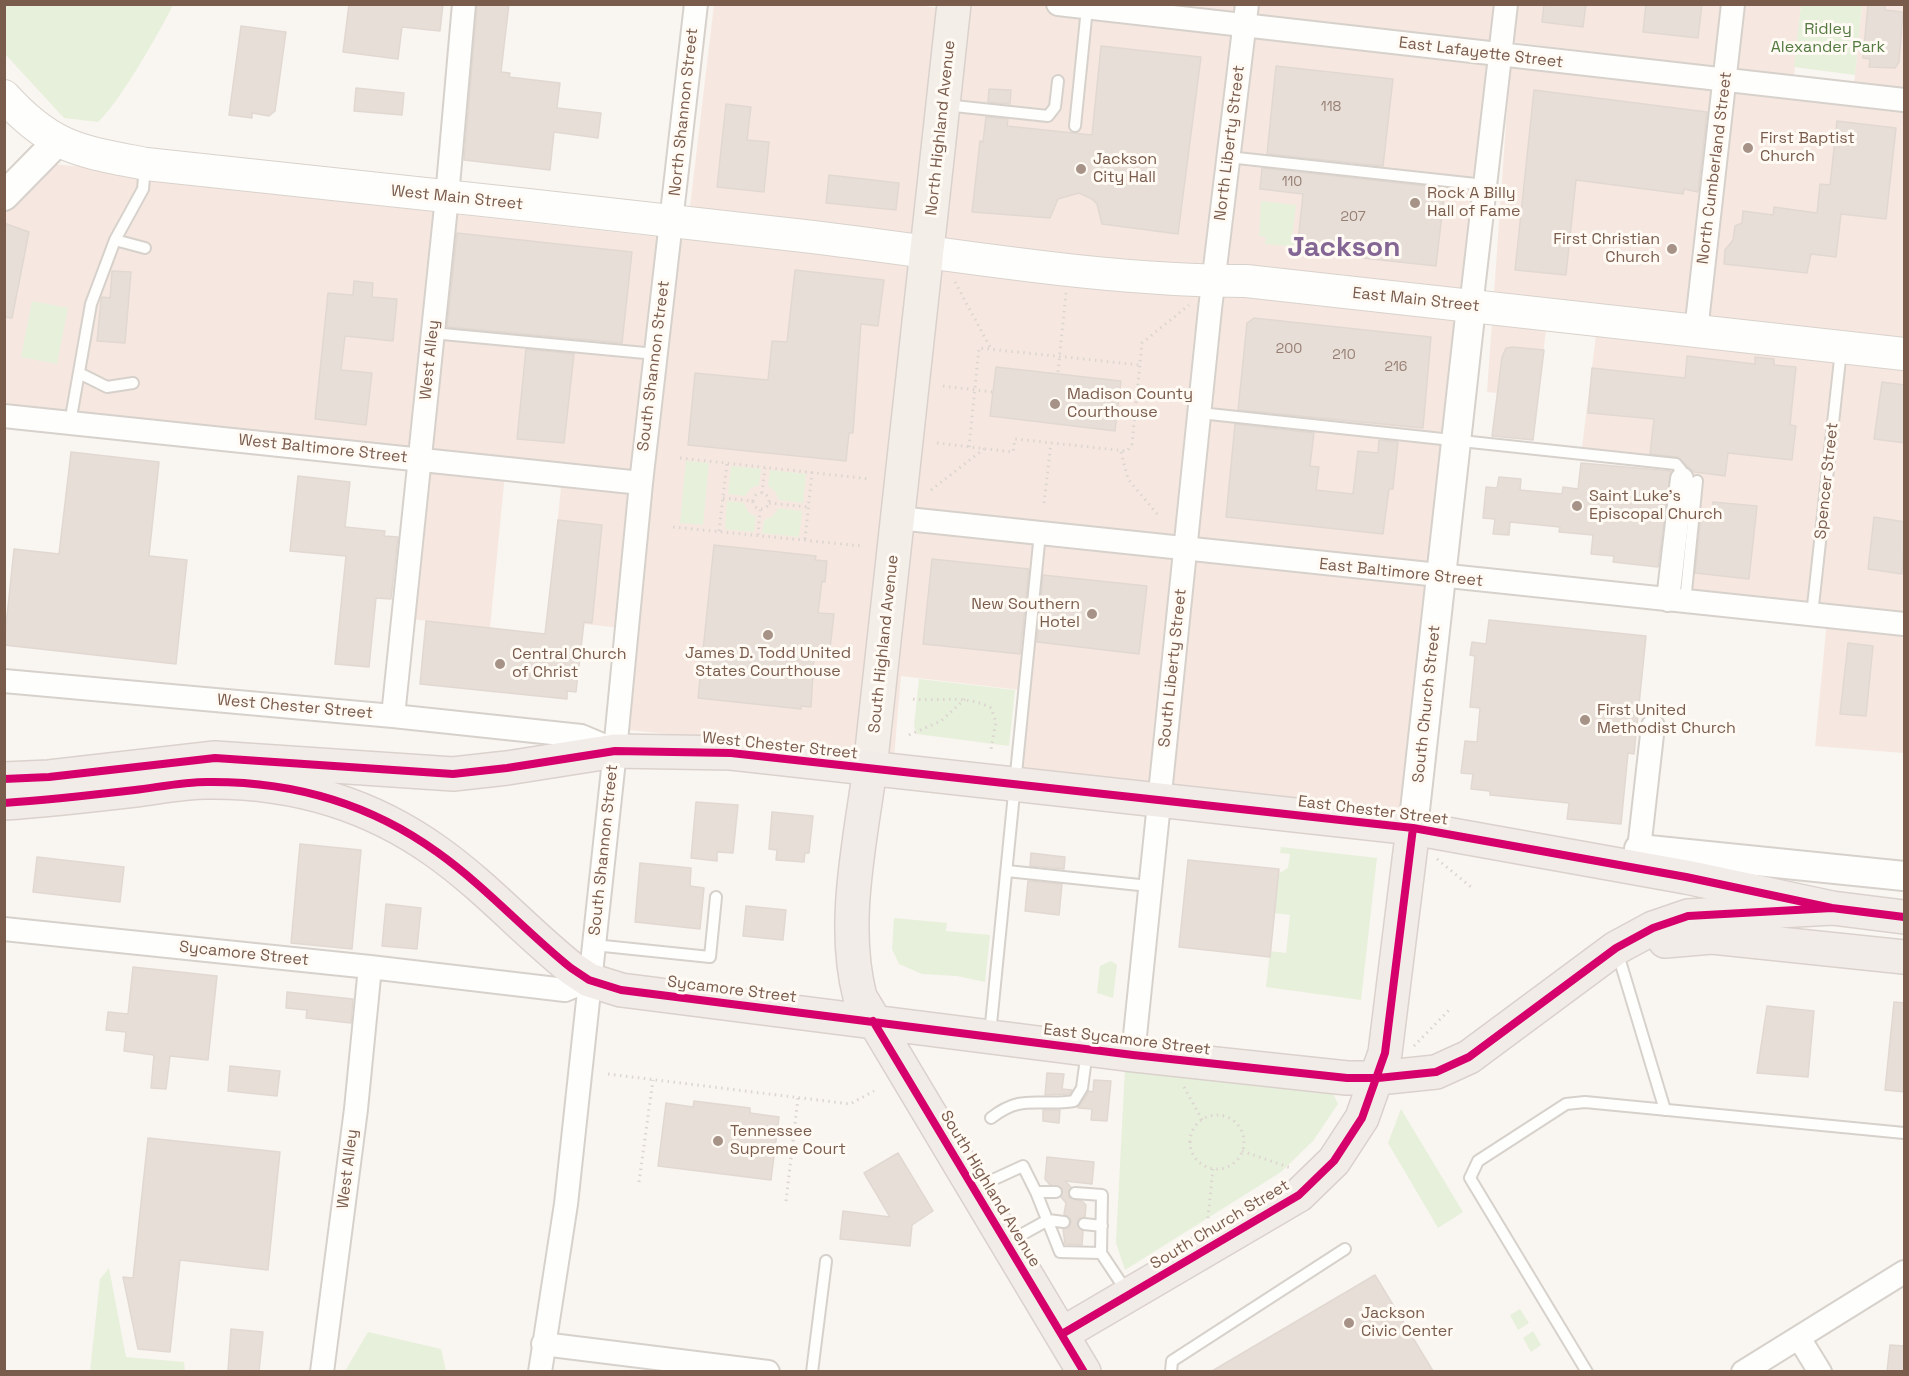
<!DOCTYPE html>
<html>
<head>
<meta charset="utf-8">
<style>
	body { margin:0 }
	#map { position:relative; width:1909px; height:1376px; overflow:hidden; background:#f9f5f0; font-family:"Space Grotesk",sans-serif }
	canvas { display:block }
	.frame { position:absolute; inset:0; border:6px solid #7a5c4d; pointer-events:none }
</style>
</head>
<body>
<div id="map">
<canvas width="1909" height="1376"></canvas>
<div class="frame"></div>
</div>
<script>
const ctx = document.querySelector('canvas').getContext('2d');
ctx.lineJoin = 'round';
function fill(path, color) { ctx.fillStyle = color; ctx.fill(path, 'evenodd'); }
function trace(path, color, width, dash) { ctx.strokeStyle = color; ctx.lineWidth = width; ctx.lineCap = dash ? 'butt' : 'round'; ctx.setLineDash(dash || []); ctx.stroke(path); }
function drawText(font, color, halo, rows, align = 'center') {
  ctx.font = font + ' "Space Grotesk",sans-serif'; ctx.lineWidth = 6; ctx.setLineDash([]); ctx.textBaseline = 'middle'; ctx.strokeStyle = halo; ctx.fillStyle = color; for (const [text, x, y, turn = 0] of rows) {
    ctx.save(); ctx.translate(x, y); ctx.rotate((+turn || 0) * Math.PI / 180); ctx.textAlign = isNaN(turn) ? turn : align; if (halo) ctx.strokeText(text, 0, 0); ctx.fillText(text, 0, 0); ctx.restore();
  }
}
fill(new Path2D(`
	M910,4l57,8 2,-8 832,1 -7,72 -305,-38 -82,775 -385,-46 7,-77 -128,-15 -7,81 -266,-27 2,-101 -83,-9 16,-151 -57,-6 -16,165 -79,-9 13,-167 -419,-43v-199l46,-46 35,3 73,14 527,59 28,-235z
	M1862,5h42v748l-89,-7 13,-136 -156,-18 15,-130 -105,-15 17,-136 -50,-6 -11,92 -51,-5 23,-325 342,36z`), '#f6e8e1');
fill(new Path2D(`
	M5,4h168v1c-13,26 -54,99 -75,117l-34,-4 -59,-64z
	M1801,5h61l-7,70 -61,-8z
	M1261,201l35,4 -4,33 6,1v8l-33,-3 1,-7 -7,-1z
	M32,301l36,7 -11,56 -36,-7z
	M686,461l23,2 -6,62 -23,-2z
	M731,466l30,3 -2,16 -8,3 -6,8 -17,-2z
	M770,470l36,4 -3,29 -24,-3 -4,-9 -7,-5z
	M727,501l17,2 4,9 8,5 -2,15 -29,-3z
	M779,508l23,3 -3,26 -37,-4 2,-13 8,-3z
	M919,679l96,11 -6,56 -92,-12 -3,-8z
	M1281,847l96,11 -16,142 -95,-13 4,-36 16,2 4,-38 -16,-2 4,-39 10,-6 2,-14 -10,-1z
	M894,918l53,5 -1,8 44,4 -5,47 -28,-6 -35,-2 -23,-10 -7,-15z
	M1111,961l6,4 -4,33 -16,-5 3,-27z
	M1125,1068l208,25 5,11 -25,37 -32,31 -156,98 -9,-27z
	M1401,1109l62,103 -25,16 -50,-85z
	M109,1268l17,89 58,5 1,9h-95l10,-92z
	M1520,1309l9,14 -11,7 -8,-15z
	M1533,1331l8,14 -10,7 -8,-14z
	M368,1332l73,17 5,22h-101z`), '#e7f0db');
const building = new Path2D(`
	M349,4h94l-3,27 -38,-4 -4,32 -55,-7z
	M477,4h32l-8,68 9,1 -1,4 51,6 -3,25 44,5 -3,25 -44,-6 -4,38 -86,-10z
	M1544,4h42l-3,23 -41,-5z
	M1646,4h56l-4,34 -55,-6z
	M1868,4h17v6l18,2 -4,50 -4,6 -26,-1 1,-8 -7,-1z
	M241,26l45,6 -11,79 -6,5 -17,-3v5l-23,-3z
	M1101,46l100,11 -23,177 -76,-10 -5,-20 -5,-5 -13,-6 -21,6 -8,19 -78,-6 8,-71 3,1 3,-25 22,2 -1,7 85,9z
	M1276,66l117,13 -10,87 -116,-12z
	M356,88l48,5 -2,22 -48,-4z
	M989,89l22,1 -1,14 -22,-2z
	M1534,90l173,22 -9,80 -14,-3 -1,5 -107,-14 -10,95 -51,-5z
	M726,104l25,3 -4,33 22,2 -5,50 -47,-5z
	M1837,121l59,7 -10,91 -45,-5 -5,43 -25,-3 -4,19 -83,-9 1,-14 8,-10 2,-14 7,-3 1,-12 30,4 1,-8 43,6 3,-29 10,1z
	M1262,168l183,20 -9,78 -139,-15 6,-57 -43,-5z
	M829,175l70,8 -3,27 -70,-7z
	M4,223l25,9 -17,86 -8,-1z
	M457,233l175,19 -10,91 -175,-16z
	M795,270l89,10 -6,46 -17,-2 -8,109h-4l-3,28 -158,-16 7,-72 73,7 4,-39 15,1z
	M112,271l19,1 -6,71 -28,-2 4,-41 1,-3 8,1z
	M354,281l19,2 -1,14 25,2 -4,42 -48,-5 -4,34 31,3 -6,52 -51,-6 13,-126 25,2z
	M1254,318l177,19 -8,91 -185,-18 9,-87z
	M1513,347l31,3 -11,90 -41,-4 10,-79 4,-9z
	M526,349l48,5 -10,89 -47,-4z
	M1687,356l68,8v-7l19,2v6l22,2 -6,58 6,1 -4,34 -64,-7 -3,23 -31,-4 -16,-15 -28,-3 4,-35 -66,-6 4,-45 93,10z
	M996,367l125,14 -6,50 -125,-15z
	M1882,382l23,3v58l-31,-4z
	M1235,424l79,9 -4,33 9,1 -3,23 37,4 5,-43 20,2 1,-13 19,2 -5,47h-4l-6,45 -157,-17z
	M71,452l88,10 -10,94 38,4 -11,104 -172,-19 10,-96 45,5z
	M1581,463l90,8 -13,96 -45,-5 1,-6 -23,-2 2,-19 -34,-3 1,-5 -50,-5 -1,13 -16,-1 2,-15 -12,-1 3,-31 11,1 2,-11 22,2 -1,11 42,4 1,-7 15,2z
	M298,476l52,6 -5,45 40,4 -1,5 14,1 -7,62 -15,-1 -7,69 -34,-3 11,-108 -56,-5z
	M1713,502l44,4 -8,73 -54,-6 6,-58 11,1z
	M1874,517l31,5 -3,52 -34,-5z
	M558,520l44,5 -10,98 -8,-1 -8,70 -9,-1v8l-147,-15 6,-63 119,13z
	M714,545l102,11 -1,4 12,1 -2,21 -3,-1 -4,32 16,1 -5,43 -15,-2 -3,52 -10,-1v3l-103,-11z
	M932,559l97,10 -9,85 -97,-10z
	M1043,575l104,11 -8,68 -102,-12z
	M1489,620l157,16 -12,118 -6,-1 -7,71 -54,-5 2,-16 -79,-8v-4l-19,-2 2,-15 -12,-1 4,-32 12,1 3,-34 -10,-1 5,-51 -5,-1 2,-13 14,2z
	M1848,643l25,3 -7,70 -26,-2z
	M696,802l42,3 -5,48 -16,-1v9l-26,-3z
	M772,812l41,4 -4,37h-4l-1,9 -28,-2 1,-10 -8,-1z
	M300,844l61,6 -9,99 -61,-6z
	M1031,853l34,4 -1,12 -34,-3z
	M37,857l87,10 -4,35 -87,-10z
	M1188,860l91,9 -9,88 -91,-10z
	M640,863l51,5 -1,18 14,2 -4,41 -65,-7z
	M1028,881l34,3 -3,31 -34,-4z
	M386,904l35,4 -4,41 -35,-3z
	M746,906l40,4 -3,30 -40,-4z
	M133,967l84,9 -9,84 -38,-4 -4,33 -15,-1 3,-33 -30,-4 2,-19 -20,-2 2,-18 20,2z
	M287,992l66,7 -2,24 -45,-5 1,-8 -21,-2z
	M1894,1002l11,1v89l-20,-2z
	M1767,1006l47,5 -6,66 -51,-4z
	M230,1066l50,5 -3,25 -49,-5z
	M1047,1073l17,1 -2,15 10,1 -2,4 -25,1z
	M1094,1080l17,1 -4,40 -16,-1 1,-11 -14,-1 11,-17 4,1z
	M694,1101l56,7v5l29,4 -8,63 -113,-14 8,-63 27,4z
	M1043,1110h17l-1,13 -16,-2z
	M148,1138l132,14 -12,118 -88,-10 -10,92 -32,-3 -15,-72 10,1z
	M898,1153l35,58 -21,14 -2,21 -70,-7 3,-28 47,6 -26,-44z
	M1047,1157l47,5 -2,22 -27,-3 6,6 -2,10 13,4 4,4 -1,12 -7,2 -1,5 6,7 -1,14 -17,-1 -2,-15 7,-2 1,-7 -7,-6 2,-11 -5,-6 1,-9 -12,-3 -5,-6z
	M1375,1275l58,96h-221z
	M231,1329l32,3 -4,39 -31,-1z
	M1890,1345l15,1v25h-18z`);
fill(building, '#e6ded7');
trace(building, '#e2d8d2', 1.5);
const service = new Path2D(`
	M945,105l103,11 7,-9 3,-26
	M1075,126l12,-118
	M1228,157l257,28
	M115,240l30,8
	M432,333l224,21
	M79,373l28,14 26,-4
	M1200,413l476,51 5,6 1,9
	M70,423l21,-119 24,-64 28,-51 2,-22
	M1685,602l12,-121
	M1812,615l29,-265
	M1007,871l142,15
	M594,945l116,12 6,-60
	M1617,951l48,159
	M990,1034l50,-501
	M991,1118c32,-25 47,-11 83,-17l8,-13 5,-37
	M977,1187l46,-21 13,26h20
	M1036,1192l24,60 41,1
	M1075,1193l27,2 -1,58 26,39
	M1084,1224l18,2
	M1010,1241l38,-21 16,2
	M812,1372l14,-111
	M1171,1372l1,-11 173,-112
	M1587,1372l-117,-194 8,-17 88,-57 19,-2 319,31`);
const minor = new Path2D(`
	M1058,4l846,96
	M1471,307l35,-303
	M1696,331l37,-327
	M4,416l637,67
	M898,518l1006,106
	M1668,600l14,-121
	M4,681l389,35 188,20 33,14
	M393,716l54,-519 17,-193
	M1639,849l14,-123
	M4,929l366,38 195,23 24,-10
	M1133,1055l77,-746 37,-305
	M1799,1338l21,34
	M543,1344l225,28
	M322,1372l34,-263 14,-142
	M540,1372l26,-168 49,-453 26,-268 55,-479
	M1743,1372l161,-100`);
const tertiary = new Path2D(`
	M4,196l53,-54
	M1413,828l58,-521
	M1639,849l265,27`);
const secondary = new Path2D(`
	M4,96c48,53 76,55 142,68 219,24 439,46 658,72 146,17 294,45 442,45l658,73`);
const primary = new Path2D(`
	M870,768l84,-764`);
const trunk = new Path2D(`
	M870,768c-10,75 -29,156 -10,229l224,375
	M4,779l45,-2 166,-19 238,16 54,-6 108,-17 116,2 682,75 273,49 146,31 72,9
	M4,803c44,-3 88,-8 131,-13 24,-3 49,-8 72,-8 84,-1 162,21 230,70 48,34 88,79 134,116l18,12 32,10 512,65 214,23h31l58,-6 33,-15 147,-109 37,-20 35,-12 144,-8
	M1665,941l47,-4 192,20
	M1062,1334l237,-139 35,-34 28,-43 23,-65 28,-225`);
trace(service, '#d7d1cb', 14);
trace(minor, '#d7d1cb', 26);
trace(tertiary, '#d7d1cb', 32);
trace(secondary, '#d9d2cb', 34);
trace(primary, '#dad1cc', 36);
trace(trunk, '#dad1cc', 36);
trace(new Path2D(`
	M955,282l36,67
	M1058,372l8,-79
	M943,386l50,6
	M937,443l76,9 2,-13 112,12 5,-7 10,-101 47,-38
	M969,447l10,-99 161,17
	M1121,452l7,27 30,36
	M680,458l190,21
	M931,490l53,-41
	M753 501a8 8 0 1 1 16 0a8 8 0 1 1-16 0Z
	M762,493l3,-25
	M723,498l30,3
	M769,503l39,4
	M1044,503l7,-60
	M673,527l189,19
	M719,531l8,-68
	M758,535l2,-25
	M805,539l7,-67
	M913,699c27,3 53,-5 78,9l5,14 -5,27
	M909,735l32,-14 24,-22
	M1437,859l34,28
	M1414,1046l36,-37
	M608,1074l242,30 24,-13
	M1184,1087l18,33
	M1190 1142a27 27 0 1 1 54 0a27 27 0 1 1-54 0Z
	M1242,1151l49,17
	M639,1182l14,-102
	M786,1201l12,-103
	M1208,1218l5,-49`), '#dcd5d0', 3, [1.5, 4.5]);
trace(service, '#fefefd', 10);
trace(minor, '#fefefd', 22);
trace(tertiary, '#fefefd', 28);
trace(secondary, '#fefefd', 32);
trace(primary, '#f3eee8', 33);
trace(trunk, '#f2ece8', 33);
trace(new Path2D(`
	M4,779l45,-2 166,-19 238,16 54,-6 108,-17 116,2 682,75 273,49 146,31 72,9
	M4,803c44,-3 88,-8 131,-13 24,-3 49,-8 72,-8 84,-1 162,21 230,70 48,34 88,79 134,116l18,12 32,10 512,65 214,23h31l58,-6 33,-15 147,-109 37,-20 35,-12 144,-8
	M873,1021l211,351
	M1062,1334l237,-139 35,-34 28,-43 23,-65 28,-225`), '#d6006c', 8);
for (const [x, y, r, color] of [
	[1748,148,6,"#a69286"],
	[1081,169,6,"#a69286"],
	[1415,203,6,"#a69286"],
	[1672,249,6,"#a69286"],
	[1055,404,6,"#a69286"],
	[1577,506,6,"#a69286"],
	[1092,614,6,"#a69286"],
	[768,635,6,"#a69286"],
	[500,664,6,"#a69286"],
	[1585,720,6,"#a69286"],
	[718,1141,6,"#a69286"],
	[1349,1323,6,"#a69286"]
]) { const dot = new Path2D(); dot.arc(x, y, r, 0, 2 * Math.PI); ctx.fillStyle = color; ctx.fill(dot); trace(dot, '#fffaf3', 2); }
drawText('14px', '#977e72', null, [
	["118",1331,107],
	["110",1292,182],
	["207",1353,217],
	["200",1289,349],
	["210",1344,355],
	["216",1396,367]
]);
drawText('16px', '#537a41', '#fffaf3', [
	["Ridley",1828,30],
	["Alexander Park",1828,48]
]);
drawText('16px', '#7a5c4d', '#fffaf3', [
	["East Lafayette Street",1481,53,7],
	["North Shannon Street",684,112,-84],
	["North Highland Avenue",941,128,-84],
	["North Liberty Street",1230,143,-83],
	["North Cumberland Street",1715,168,-83],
	["West Main Street",457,198,6],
	["East Main Street",1416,300,6],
	["West Alley",430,360,-84],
	["South Shannon Street",654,366,-83],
	["West Baltimore Street",323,449,6],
	["Spencer Street",1827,481,-84],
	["East Baltimore Street",1401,573,6],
	["South Highland Avenue",884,644,-84],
	["South Liberty Street",1173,668,-84],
	["South Church Street",1427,704,-84],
	["West Chester Street",295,707,5],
	["West Chester Street",780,746,6],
	["East Chester Street",1373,811,7],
	["South Shannon Street",604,850,-84],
	["Sycamore Street",244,954,6],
	["Sycamore Street",732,990,7],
	["East Sycamore Street",1127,1040,7],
	["West Alley",348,1169,-83],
	["South Highland Avenue",990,1189,59],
	["South Church Street",1220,1225,-31]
]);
drawText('16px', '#7a5c4d', '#fffaf3', [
	["First Baptist",1760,139],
	["Church",1760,157],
	["Jackson",1093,160],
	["City Hall",1093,178],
	["Rock A Billy",1427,194],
	["Hall of Fame",1427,212],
	["First Christian",1660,240,"right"],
	["Church",1660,258,"right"],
	["Madison County",1067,395],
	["Courthouse",1067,413],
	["Saint Luke's",1589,497],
	["Episcopal Church",1589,515],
	["New Southern",1080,605,"right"],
	["Hotel",1080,623,"right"],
	["James D. Todd United",768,654,"center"],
	["States Courthouse",768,672,"center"],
	["Central Church",512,655],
	["of Christ",512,673],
	["First United",1597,711],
	["Methodist Church",1597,729],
	["Tennessee",730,1132],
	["Supreme Court",730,1150],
	["Jackson",1361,1314],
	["Civic Center",1361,1332]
], 'left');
drawText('bold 28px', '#846695', '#fffaf3', [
	["Jackson",1344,248]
]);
</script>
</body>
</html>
